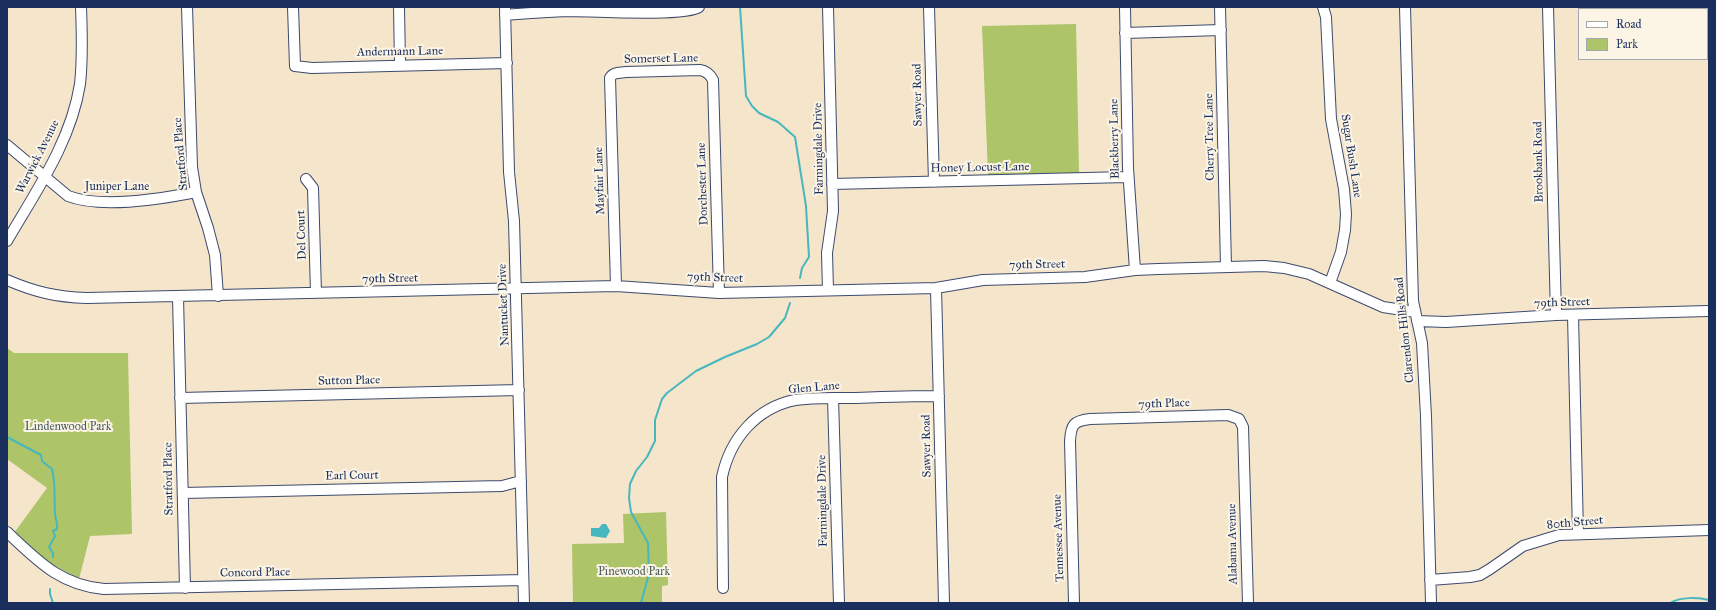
<!DOCTYPE html>
<html>
<head>
<meta charset="utf-8">
<style>
	body { margin:0 }
	#map { position:relative; width:1716px; height:610px; overflow:hidden; background:#f5e5ca; font-family:"IM FELL Great Primer",serif }
	canvas { display:block }
	.frame { position:absolute; inset:0; border:8px solid #1b2f5e; pointer-events:none }
	.legend { position:absolute; left:1578px; top:8px; width:130px; height:52px; box-sizing:border-box; background:#fcf5e5; border:1px solid #a2a6af; margin:0; padding:5px 7px; list-style:none; font-size:12px; color:#1b2f5e }
	.legend li { display:flex; align-items:center; gap:8px; height:20px }
	.legend b { width:20px; border:1px solid #a2a6af }
</style>
</head>
<body>
<div id="map">
<canvas width="1716" height="610"></canvas>
<div class="frame"></div>
<ul class="legend">
<li><b style="height:5px;background:#fff"></b>Road</li>
<li><b style="height:11px;background:#adc469"></b>Park</li>
</ul>
</div>
<script>
const ctx = document.querySelector('canvas').getContext('2d');
ctx.lineJoin = 'round';
function fill(path, color) { ctx.fillStyle = color; ctx.fill(path, 'evenodd'); }
function trace(path, color, width, dash) { ctx.strokeStyle = color; ctx.lineWidth = width; ctx.lineCap = dash ? 'butt' : 'round'; ctx.setLineDash(dash || []); ctx.stroke(path); }
function drawText(font, color, halo, rows, align = 'center') {
  ctx.font = font + ' "IM FELL Great Primer",serif'; ctx.lineWidth = 4; ctx.setLineDash([]); ctx.textBaseline = 'middle'; ctx.strokeStyle = halo; ctx.fillStyle = color; for (const [text, x, y, turn = 0] of rows) {
    ctx.save(); ctx.translate(x, y); ctx.rotate((+turn || 0) * Math.PI / 180); ctx.textAlign = isNaN(turn) ? turn : align; if (halo) ctx.strokeText(text, 0, 0); ctx.fillText(text, 0, 0); ctx.restore();
  }
}
fill(new Path2D(`
	M1076,24l3,149 -91,2 -6,-149z
	M7,348l7,5h114l4,181 -42,2 -11,43 -33,-18 -32,-28 33,-45 -40,-29z
	M666,512l2,73 -6,1v17h-89l-1,-59 52,-1 -1,-29z`), '#adc469');
fill(new Path2D(`
	M602,524h4l4,7 -4,7 -15,-2v-8h8z`), '#47b7be');
trace(new Path2D(`
	M740,7l6,89 6,10 7,7 19,9 17,15 11,69 3,51 -7,11 -2,10
	M7,437l34,18 1,6 10,8c4,16 2,29 3,44 0,6 3,10 2,16l-4,2 2,5 -6,11 4,6v4
	M50,589v5l3,9
	M641,603l8,-29 -1,-31 -17,-31 -2,-14 1,-14 6,-13 11,-14 8,-16v-21l7,-21 5,-6 29,-22 29,-14 32,-13 12,-7 16,-19 5,-15
	M1670,603c10,-6 28,-6 39,-3`), '#47b7be', 2);
const minor = new Path2D(`
	M187,7l5,160 4,25 12,36 7,27 3,41
	M293,7l2,59 17,2 195,-5
	M399,7l1,58
	M505,7l4,165 5,49 10,382
	M929,7l5,175
	M1125,7l3,161 7,102
	M1220,7l6,260
	M1323,7l3,10 5,102 13,70 2,25 -1,16 -4,22 -11,31
	M1405,7l8,294 9,42 4,73 5,187
	M1548,7l8,308
	M505,15c21,-2 41,-3 62,-4 23,0 118,6 132,-4
	M1125,33l96,-3
	M7,145l61,51c34,13 93,3 128,-4
	M306,179l7,9 3,105
	M832,184l296,-7
	M7,241c29,-50 64,-99 73,-157 3,-26 2,-51 1,-77
	M7,280c28,12 49,17 80,18l529,-12 103,7 217,-5 47,-8 102,-3 50,-7 23,-1 106,-3 20,2 25,6 74,33 32,5
	M616,286l-6,-208c3,-6 9,-5 16,-6l74,-2c6,1 10,4 13,10l6,213
	M936,288l8,315
	M828,290l-1,-37 6,-42 -5,-204
	M178,297l7,291
	M1573,315l5,219
	M1417,321l29,1 110,-7 153,-4
	M180,398l339,-8
	M833,398l6,205
	M183,493l319,-7 19,-5
	M7,532c31,29 53,53 97,57l419,-9
	M1430,580l40,-3 10,-2 10,-6 33,-23 36,-11 150,-5
	M723,588l-1,-111c8,-38 34,-69 73,-77 19,-3 39,-2 58,-2 29,-1 57,-2 86,-2
	M1074,603l-4,-162c1,-17 4,-20 20,-22l138,-4 11,4 4,8 5,176`);
trace(minor, '#3c4a6e', 12);
trace(minor, '#fff', 10);
drawText('12px', '#1b2f5e', '#fcf5e5', [
	["Andermann Lane",400,52,-1],
	["Somerset Lane",661,59,-1],
	["Sawyer Road",918,95,-91],
	["Cherry Tree Lane",1210,137,-91],
	["Blackberry Lane",1115,139,-91],
	["Farmingdale Drive",819,149,-91],
	["Stratford Place",181,154,-95],
	["Sugar Bush Lane",1351,156,81],
	["Warwick Avenue",38,157,-63],
	["Brookbank Road",1539,162,-91],
	["Honey Locust Lane",980,168,-1],
	["Mayfair Lane",600,181,-92],
	["Dorchester Lane",703,184,-92],
	["Juniper Lane",117,187],
	["Del Court",302,235,-92],
	["79th Street",1037,265,-1],
	["79th Street",715,278,2],
	["79th Street",390,279,-1],
	["79th Street",1562,303,-2],
	["Nantucket Drive",504,305,-92],
	["Clarendon Hills Road",1405,330,-96],
	["Sutton Place",349,381,-1],
	["Glen Lane",814,388,-5],
	["79th Place",1164,404,-2],
	["Sawyer Road",927,446,-91],
	["Earl Court",352,476,-1],
	["Stratford Place",169,479,-91],
	["Farmingdale Drive",823,501,-91],
	["80th Street",1575,523,-5],
	["Tennessee Avenue",1059,538,-92],
	["Alabama Avenue",1233,544,-91],
	["Concord Place",255,573,-1]
]);
drawText('12px', '#475c61', '#fcf5e5', [
	["Lindenwood Park",68,427],
	["Pinewood Park",634,572]
]);
</script>
</body>
</html>
